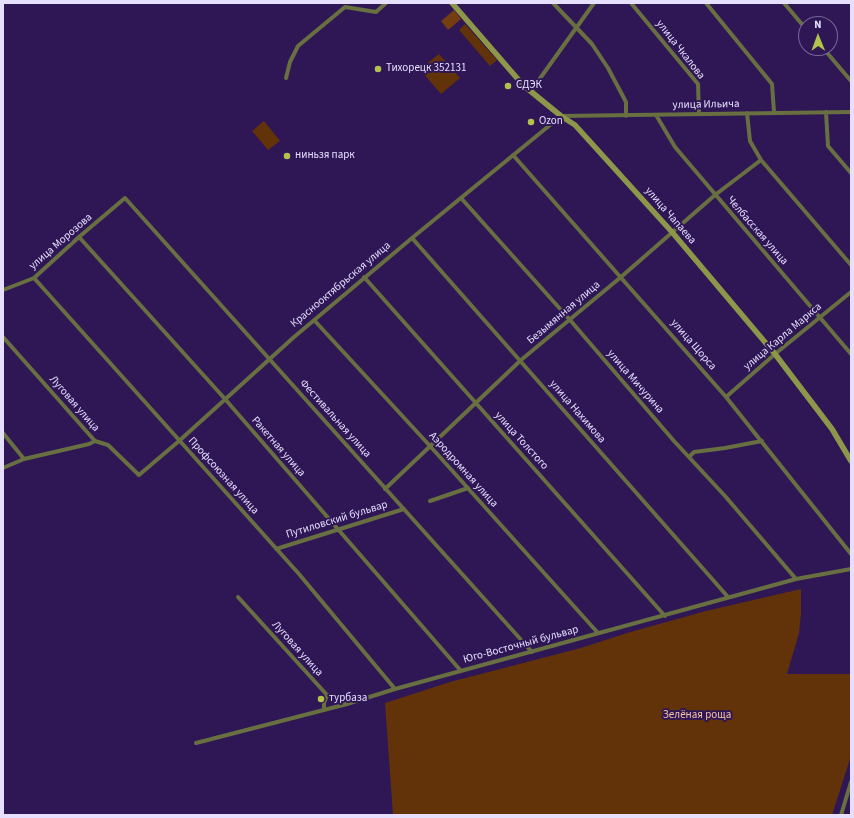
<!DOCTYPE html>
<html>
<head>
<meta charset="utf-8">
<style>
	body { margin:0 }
	#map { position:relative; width:854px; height:818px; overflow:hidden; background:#2f1756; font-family:"Source Sans 3",sans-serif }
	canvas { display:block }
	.frame { position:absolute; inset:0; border:4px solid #e6dffe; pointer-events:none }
	.north { position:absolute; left:798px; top:16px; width:40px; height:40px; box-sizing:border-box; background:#2f1756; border:1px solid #786799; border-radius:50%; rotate:359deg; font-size:11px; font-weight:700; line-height:16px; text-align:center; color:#e6dffe }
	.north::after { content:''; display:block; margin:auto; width:14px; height:18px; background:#b3c24b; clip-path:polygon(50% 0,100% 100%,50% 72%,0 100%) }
</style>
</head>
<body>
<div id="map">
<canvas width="854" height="818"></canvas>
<div class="frame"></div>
<div class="north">N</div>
</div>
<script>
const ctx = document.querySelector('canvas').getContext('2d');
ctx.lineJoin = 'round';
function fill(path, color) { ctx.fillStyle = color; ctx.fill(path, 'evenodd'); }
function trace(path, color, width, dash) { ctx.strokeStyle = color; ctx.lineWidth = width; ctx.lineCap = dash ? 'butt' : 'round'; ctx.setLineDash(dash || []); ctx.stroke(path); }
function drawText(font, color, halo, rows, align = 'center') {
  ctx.font = font + ' "Source Sans 3",sans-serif'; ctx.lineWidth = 4; ctx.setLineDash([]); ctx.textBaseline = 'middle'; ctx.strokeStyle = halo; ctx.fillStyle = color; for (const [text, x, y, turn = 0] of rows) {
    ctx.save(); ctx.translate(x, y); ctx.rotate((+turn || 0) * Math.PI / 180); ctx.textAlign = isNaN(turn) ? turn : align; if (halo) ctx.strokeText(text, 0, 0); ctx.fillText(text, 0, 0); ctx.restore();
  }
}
fill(new Path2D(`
	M465,24l32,36 -7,6 -31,-36z
	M439,54l21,24 -19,16 -18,-21 4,-3 -3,-4z
	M264,121l16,20 -12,9 -16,-19z
	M801,589v25l-2,19 -12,41h64v82l-19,59h-439l-8,-112 65,-21 131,-34 46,-15 79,-22z`), '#623309');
fill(new Path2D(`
	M454,10l7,9 -13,11 -7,-9z`), '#743e10');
trace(new Path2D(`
	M553,3l39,41 16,24 18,34v14
	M631,3l67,81 1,30
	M706,3l66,81 2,28
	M784,3l22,26
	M823,48l28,33
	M286,78l4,-16 8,-16 47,-39 31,5 10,-9
	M531,91l63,-88
	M826,112l2,34 23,27
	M747,113l3,28 11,19 90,105
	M656,115l19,32 176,207
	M513,155l213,242 125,157
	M461,198l109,122 104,121 51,55 71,83
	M79,237l146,162 236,272
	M412,238l316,359
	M364,277l301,339
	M34,278l265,296 96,115
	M3,290l31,-12 45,-41 46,-39 407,454
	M314,320l116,126 168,187
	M3,337l92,104 13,4 31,30 40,-34 115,-104 118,-99 149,-122 290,-4
	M726,397l49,-43 76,-62
	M3,433l21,26
	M689,457l5,-5 31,-4 37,-7
	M3,468l21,-9 65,-15 6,-3
	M385,489l136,-129 100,-83 94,-82 46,-35
	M430,501l38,-13
	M276,549l128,-40
	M238,597l89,98c9,1 15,1 20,9
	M324,710v-7l3,-8
	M196,743l151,-39 48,-15 401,-110 55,-10
	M841,815l10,-33`), '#686f40', 4);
trace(new Path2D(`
	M452,3l71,82 38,31 14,9 97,107 103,122 57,75 19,32`), '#8c9749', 5.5);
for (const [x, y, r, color] of [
	[378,69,4,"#b3c24b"],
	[508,86,4,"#b3c24b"],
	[531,122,4,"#b3c24b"],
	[287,156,4,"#b3c24b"],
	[321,699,4,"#b3c24b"]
]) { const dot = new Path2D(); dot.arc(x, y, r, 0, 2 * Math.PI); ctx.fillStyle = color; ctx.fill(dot); trace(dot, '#2f1756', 1.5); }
drawText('11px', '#e6dffe', '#2f1756', [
	["улица Чкалова",680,50,52],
	["улица Ильича",706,105,-1],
	["улица Чапаева",670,216,49],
	["Челбасская улица",757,231,49],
	["улица Морозова",61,242,-41],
	["Краснооктябрьская улица",341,285,-40],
	["Безымянная улица",564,313,-40],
	["улица Карла Маркса",783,337,-40],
	["улица Щорса",693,345,49],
	["улица Мичурина",635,382,49],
	["Луговая улица",74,404,49],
	["улица Нахимова",577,412,49],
	["Фестивальная улица",335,419,48],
	["улица Толстого",521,441,48],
	["Ракетная улица",278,447,49],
	["Аэродромная улица",463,470,48],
	["Профсоюзная улица",223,476,48],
	["Путиловский бульвар",337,520,-17],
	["Юго-Восточный бульвар",521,645,-15],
	["Луговая улица",297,649,48]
]);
drawText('11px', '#e6dffe', '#2f1756', [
	["Тихорецк 352131",386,69],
	["СДЭК",516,86],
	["Ozon",539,122],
	["ниньзя парк",295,156],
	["турбаза",329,699]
], 'left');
drawText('11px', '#f7c4a1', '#2f1756', [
	["Зелёная роща",697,716]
]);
</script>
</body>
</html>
